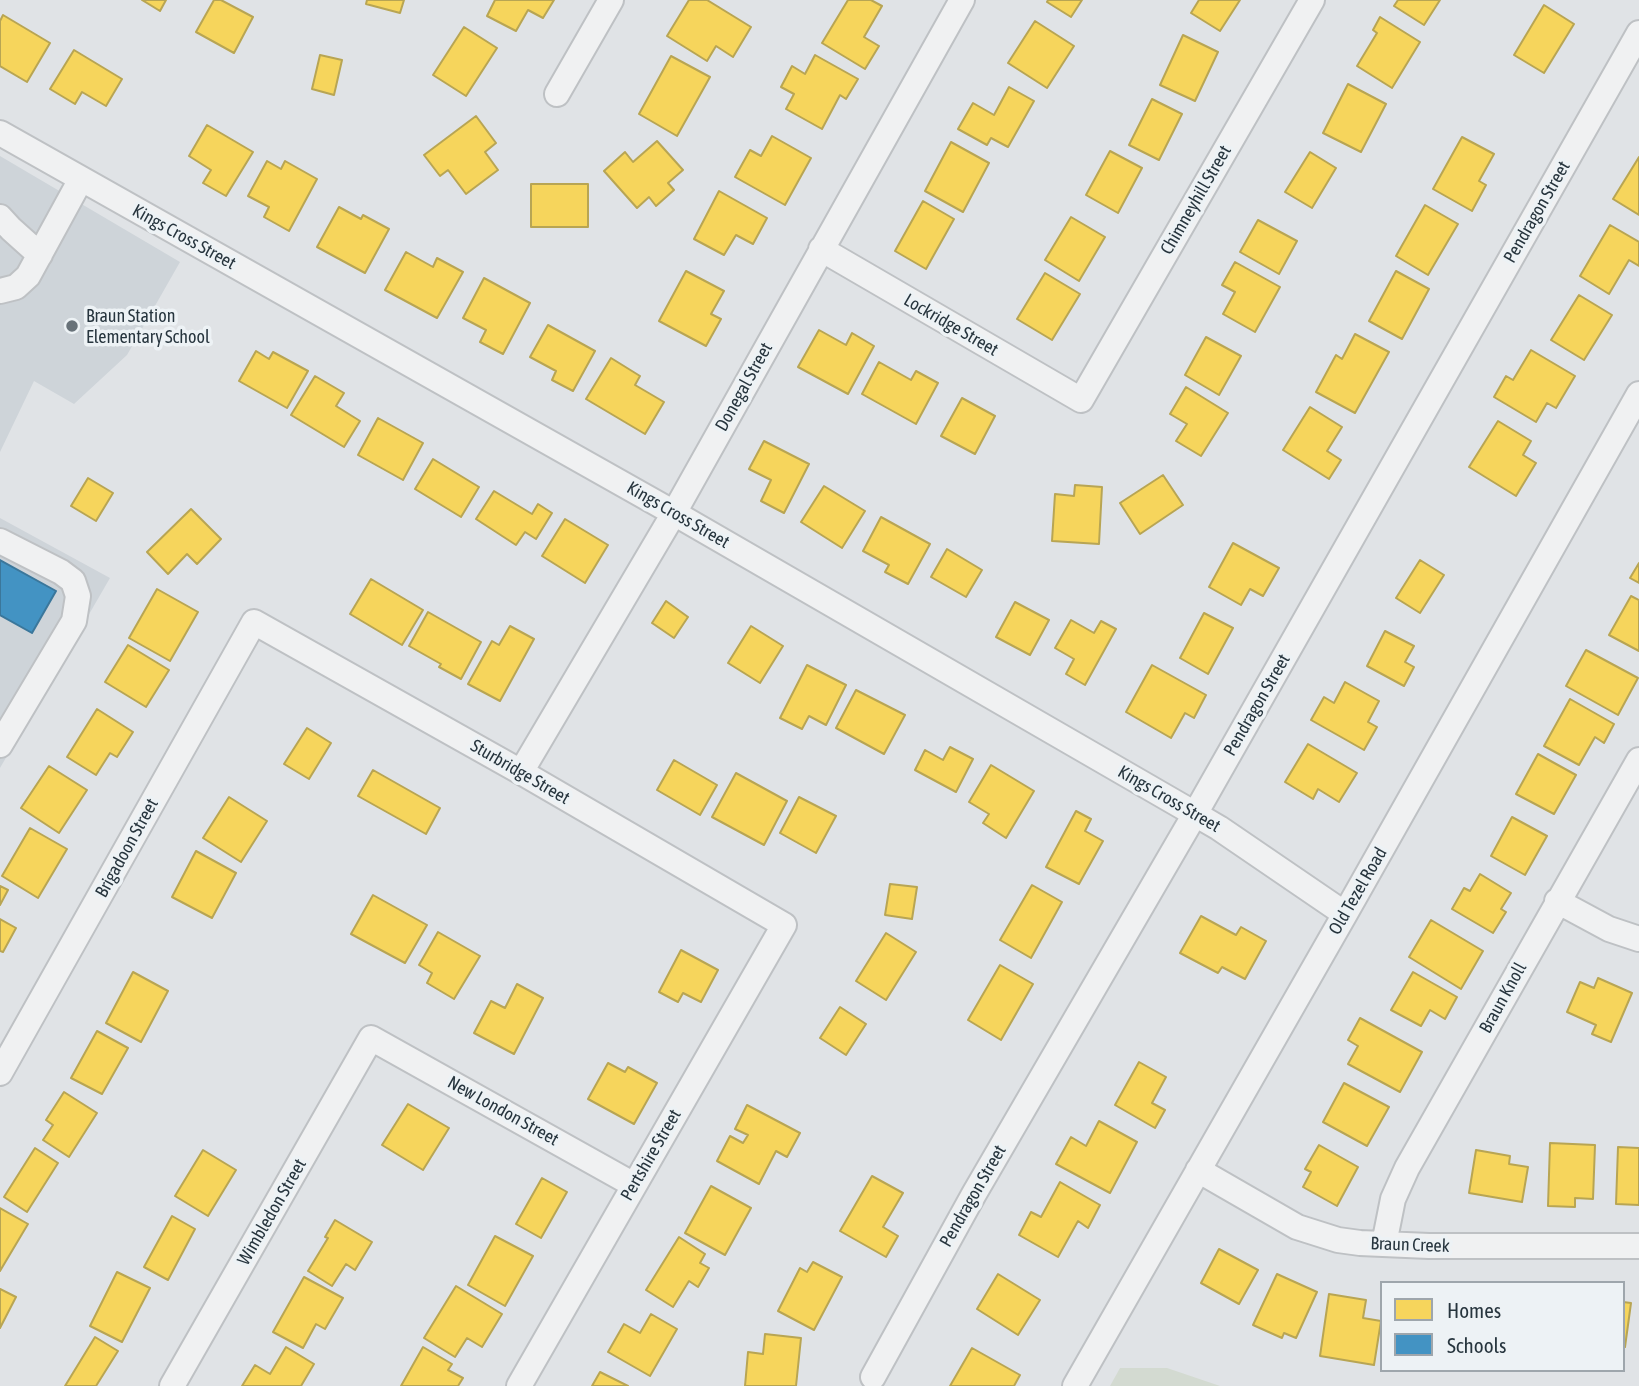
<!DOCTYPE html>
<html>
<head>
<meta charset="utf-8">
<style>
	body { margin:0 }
	#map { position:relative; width:1639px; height:1386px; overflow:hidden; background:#e0e3e6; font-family:"Asap Condensed",sans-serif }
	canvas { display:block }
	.legend { position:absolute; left:1380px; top:1281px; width:245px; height:91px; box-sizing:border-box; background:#edf2f5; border:2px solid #9ea6ac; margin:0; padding:9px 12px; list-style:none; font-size:21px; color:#27353e }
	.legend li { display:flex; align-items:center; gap:14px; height:35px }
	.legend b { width:35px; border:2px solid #9ea6ac }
</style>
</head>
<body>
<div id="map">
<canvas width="1639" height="1386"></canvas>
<ul class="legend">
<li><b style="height:19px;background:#f6d55c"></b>Homes</li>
<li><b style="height:19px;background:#4393c3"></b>Schools</li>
</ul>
</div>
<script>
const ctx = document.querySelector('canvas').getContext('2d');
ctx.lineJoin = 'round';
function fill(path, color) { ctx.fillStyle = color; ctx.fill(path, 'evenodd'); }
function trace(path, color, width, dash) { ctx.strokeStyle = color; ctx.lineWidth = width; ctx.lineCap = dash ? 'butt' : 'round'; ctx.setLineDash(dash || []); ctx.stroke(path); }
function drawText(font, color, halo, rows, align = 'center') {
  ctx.font = font + ' "Asap Condensed",sans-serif'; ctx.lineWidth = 7; ctx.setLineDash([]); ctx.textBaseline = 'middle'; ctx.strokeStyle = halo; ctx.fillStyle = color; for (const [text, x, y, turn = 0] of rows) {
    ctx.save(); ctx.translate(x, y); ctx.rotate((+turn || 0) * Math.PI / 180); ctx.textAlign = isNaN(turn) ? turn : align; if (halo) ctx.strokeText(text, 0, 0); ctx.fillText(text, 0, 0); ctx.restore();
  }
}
fill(new Path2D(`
	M0,156l180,106 -53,93 -53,49 -40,-23 -34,71z
	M0,518l110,60 -110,190z`), '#ced4d9');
fill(new Path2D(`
	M1120,1368h47l53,18h-110z`), '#d3dad1');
const homes = new Path2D(`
	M142,0h24l-6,11z
	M214,0h7l32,17 -19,36 -38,-21z
	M367,0h37l-4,13 -34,-9z
	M495,0h59l-11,18 -15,-8 -12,21 -29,-15z
	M689,0h18l44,27 -18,30 -17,-11 -9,15 -40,-25z
	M848,0h23l11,6 -18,31 15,9 -14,23 -43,-26z
	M1048,0h34l-11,17 -24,-15z
	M1199,0h41l-20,31 -29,-18z
	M1398,0h42l-16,25 -30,-19z
	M1544,5l30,19 -30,49 -30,-18z
	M3,15l47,28 -23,39 -27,-16v-45z
	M1380,17l40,25 -28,46 -35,-22 20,-33 -4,-3z
	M1035,21l39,25 -27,42 -39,-25z
	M464,27l33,21 -31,48 -33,-21z
	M1183,35l35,17 -23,49 -35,-16z
	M74,50l48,29 -16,27 -24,-14 -7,12 -25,-15z
	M320,55l22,5 -8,35 -22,-6z
	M815,55l43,24 -12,20 -6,-4 -18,34 -36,-20 8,-15 -13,-7 11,-21 13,8z
	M671,56l39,21 -33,59 -38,-22z
	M1348,84l38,20 -25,48 -38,-19z
	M1009,87l25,14 -26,46 -17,-9 -4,7 -29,-16 15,-26 21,12z
	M1152,99l30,15 -23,46 -30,-15z
	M476,116l20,27 -11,9 13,18 -32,24 -18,-24 -8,6 -16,-21z
	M207,125l46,27 -27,44 -23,-13 8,-13 -22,-14z
	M772,136l39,22 -26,47 -50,-28 15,-27 11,6z
	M1462,137l32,17 -15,27 7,4 -14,26 -39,-22z
	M657,141l26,29 -15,13 6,7 -18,16 -7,-9 -12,11 -33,-37 21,-19 8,10z
	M951,142l38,21 -26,49 -38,-21z
	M1110,151l32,17 -24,45 -32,-18z
	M1310,152l26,16 -24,40 -27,-16z
	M1639,157v58l-26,-16z
	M267,161l14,8 4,-8 32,18 -28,52 -25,-14 5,-10 -21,-11z
	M531,184h57v43h-57z
	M719,191l48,27 -14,26 -17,-9 -12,20 -30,-16z
	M923,201l31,18 -28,50 -31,-18z
	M1425,205l33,19 -30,51 -32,-19z
	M339,207l22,12 2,-4 26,14 -24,44 -48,-26z
	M1071,217l34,20 -26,44 -34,-21z
	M1258,220l39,21 -18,33 -39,-22z
	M1610,225l29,17v24l-10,-6 -20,34 -29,-18z
	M406,252l27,15 4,-9 26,14 -26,46 -52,-28z
	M1235,262l45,25 -25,45 -32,-18 12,-22 -13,-7z
	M686,271l38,20 -13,23 10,5 -15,27 -47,-25z
	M1396,271l33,18 -27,50 -33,-18z
	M1045,273l35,21 -28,46 -35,-21z
	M484,278l46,25 -27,51 -23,-12 6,-12 -23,-12z
	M1579,295l33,20 -28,45 -33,-20z
	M548,325l47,26 -22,40 -21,-11 4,-9 -26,-14z
	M819,330l27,15 6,-12 22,13 -26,48 -50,-27z
	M1355,334l34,18 -34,61 -39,-21 20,-37 6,4z
	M1206,337l35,19 -22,39 -34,-20z
	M1531,350l44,26 -19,32 -9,-5 -11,19 -42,-25 12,-21 7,4z
	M256,351l13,8 4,-7 35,19 -21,37 -48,-27z
	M611,358l29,18 -5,9 29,17 -19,32 -59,-35z
	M879,362l32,18 5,-9 22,12 -22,41 -54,-30z
	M315,376l29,17 -8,13 24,15 -16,26 -53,-32z
	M1186,387l42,26 -27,43 -25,-15 11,-17 -17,-10z
	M962,398l33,18 -20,38 -34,-18z
	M1310,407l32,20 -15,24 14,9 -12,19 -46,-29z
	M378,418l45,25 -20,37 -45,-25z
	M1498,421l33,20 -8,14 13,8 -20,33 -47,-29z
	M764,441l45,23 -25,49 -23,-12 10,-21 -22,-11z
	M433,459l46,28 -18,30 -46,-28z
	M1163,475l20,30 -43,29 -20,-31z
	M88,478l25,15 -17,28 -25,-15z
	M1075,485l27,2 -3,57 -47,-3 3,-47 19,2z
	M824,486l41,25 -23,37 -41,-26z
	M494,491l38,23 6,-10 14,9 -16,26 -11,-7 -9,13 -40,-26z
	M191,509l30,30 -24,25 -10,-10 -19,20 -21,-22z
	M881,517l49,27 -22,40 -23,-12 4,-7 -26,-14z
	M565,519l43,26 -23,38 -43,-27z
	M1233,543l46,25 -16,28 -13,-7 -9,16 -32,-18z
	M947,549l35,21 -16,27 -35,-20z
	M1420,560l24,15 -24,38 -24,-15z
	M1639,563v20l-9,-5z
	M371,579l52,31 -21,35 -52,-31z
	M157,589l41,23 -28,49 -41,-23z
	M1631,596l8,4v51l-30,-16z
	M666,601l22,16 -14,21 -22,-15z
	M1015,602l34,18 -19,35 -34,-18z
	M428,612l53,30 -20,37 -22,-12 2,-3 -32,-18z
	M1204,613l29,15 -25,46 -28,-16z
	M1071,620l23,13 7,-12 15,8 -31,56 -19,-11 8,-15 -19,-11z
	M510,626l24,13 -34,62 -32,-17 24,-43 7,4z
	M751,626l32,20 -23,37 -32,-20z
	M1385,631l29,15 -9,16 9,5 -10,19 -37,-20z
	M128,645l41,25 -23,37 -41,-25z
	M1586,650l52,28 -20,37 -52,-29z
	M807,665l39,20 -20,40 -17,-9 -7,13 -22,-11z
	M1152,665l54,30 -12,23 -9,-5 -14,25 -45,-26z
	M1345,682l34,19 -11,21 9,5 -13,23 -53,-30 13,-23 10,6z
	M856,690l49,25 -21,39 -48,-26z
	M1570,699l44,25 -10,19 -9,-6 -16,28 -35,-19z
	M97,709l36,23 -16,25 -7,-4 -14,22 -29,-18z
	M307,728l24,15 -22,36 -25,-15z
	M1308,744l49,29 -18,29 -21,-13 -5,10 -28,-17z
	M950,747l23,12 -17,33 -41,-22 10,-20 18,10z
	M1538,754l38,21 -22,39 -38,-20z
	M674,760l43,25 -17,30 -43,-25z
	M991,765l43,26 -28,47 -23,-15 6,-9 -20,-12z
	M49,766l38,24 -28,43 -38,-25z
	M373,770l67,38 -14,26 -68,-38z
	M736,773l51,28 -23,44 -52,-28z
	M229,797l38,24 -26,41 -38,-24z
	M799,797l37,19 -20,37 -36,-20z
	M1076,811l15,8 -6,12 18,10 -24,43 -33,-17z
	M1512,817l35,19 -22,39 -34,-19z
	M30,828l37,21 -29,49 -36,-22z
	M196,851l40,22 -24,45 -40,-21z
	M1480,874l31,19 -10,16 5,3 -13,21 -41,-24 12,-21 6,3z
	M890,884l27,3 -5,32 -27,-4z
	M1032,885l30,17 -31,56 -31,-18z
	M0,886l8,4 -8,15z
	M373,895l54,30 -22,38 -54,-29z
	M1201,916l35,19 5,-8 25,14 -21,38 -23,-12 -4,6 -38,-20z
	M0,919l16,9 -13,24 -3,-1z
	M1431,920l52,31 -22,38 -52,-32z
	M438,932l42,24 -26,43 -27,-16 5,-10 -13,-8z
	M886,933l30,19 -30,48 -30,-19z
	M681,950l37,20 -17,32 -18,-9 -5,9 -19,-10z
	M1000,965l33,19 -32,56 -33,-20z
	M133,972l35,19 -27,51 -35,-19z
	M1413,972l44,25 -12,22 -15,-9 -9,16 -30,-16z
	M1598,978l34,15 -21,49 -19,-8 4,-9 -29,-13 13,-30 14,6z
	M517,984l26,14 -29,56 -40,-21 17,-32 14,7z
	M840,1007l26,17 -20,31 -26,-17z
	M1360,1018l62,34 -22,40 -52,-28 10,-18 -10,-6z
	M97,1031l31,17 -26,46 -31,-16z
	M1139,1062l27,15 -14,26 13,7 -10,18 -40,-23z
	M608,1063l17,9 3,-5 29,16 -23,41 -46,-25z
	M1344,1083l45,24 -22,39 -44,-24z
	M64,1092l33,21 -28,44 -26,-17 10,-15 -7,-5z
	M408,1104l41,24 -26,42 -41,-25z
	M747,1105l53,28 -13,24 -11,-6 -17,33 -42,-23 13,-25 13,7 5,-8 -13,-6z
	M1099,1121l38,21 -27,51 -54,-29 15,-27 15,9z
	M1550,1143l45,2 -2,54 -18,-1v9l-27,-1z
	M1319,1145l39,22 -21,39 -34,-19 8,-15 -6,-3z
	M1618,1147l21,1v57l-23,-1z
	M35,1148l23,15 -31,49 -23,-15z
	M203,1150l33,20 -28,46 -33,-20z
	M1476,1150l34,6 -1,8 19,3 -6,35 -53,-9z
	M872,1176l31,17 -20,34 15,9 -12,21 -46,-26z
	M542,1178l25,14 -26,46 -25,-14z
	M1060,1182l40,23 -12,23 -10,-7 -20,36 -39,-22 12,-23 10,5z
	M711,1186l40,22 -26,47 -40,-22z
	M0,1208l28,16 -28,47z
	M172,1216l23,13 -27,51 -24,-13z
	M335,1220l37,22 -17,28 -9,-6 -14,22 -24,-15 20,-33 -3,-1z
	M495,1236l38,20 -28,50 -37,-21z
	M679,1237l26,17 -5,9 9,5 -11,19 -9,-6 -16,26 -27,-17z
	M1219,1249l39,21 -19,34 -38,-21z
	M813,1262l29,15 -28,53 -36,-19 22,-43 7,4z
	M117,1272l33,16 -28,54 -32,-16z
	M998,1274l42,26 -22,35 -41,-26z
	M1277,1274l40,18 -21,46 -12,-5 -2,5 -29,-13z
	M304,1277l39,21 -18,31 -9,-5 -13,24 -30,-16z
	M456,1286l46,28 -20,33 -15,-9 -12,19 -31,-19z
	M0,1289l16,8 -16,31z
	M1329,1294l37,6 -3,18 18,3 -7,44 -54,-9z
	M1623,1302l8,1 -6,44 -2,-1z
	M651,1314l26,15 -27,47 -42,-24 16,-28 16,9z
	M765,1334l36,4 -5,48h-51l3,-34 15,2z
	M95,1337l23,14 -22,35h-31z
	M286,1347l28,17 -13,22h-59l13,-21 15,9z
	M423,1347l29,17 -4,6 15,8 -5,8h-57z
	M972,1348l48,27 -6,11h-64z
	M600,1372l28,14h-36z`);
fill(homes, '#f6d55c');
trace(homes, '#b8a553', 2);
const schools = new Path2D(`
	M0,560l56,31 -24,42 -32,-18z`);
fill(schools, '#4393c3');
trace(schools, '#3b779b', 2);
const minor = new Path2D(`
	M557,94l54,-94
	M0,133l674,380 521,301 24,14 126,86
	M0,217l11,12 29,26
	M821,249l260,151 231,-400
	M0,291l16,-4 12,-11 53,-97
	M0,541l61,31 12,9 5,15 -4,25 -74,124
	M521,772l153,-259 288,-513
	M1557,901l52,28 30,10
	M0,1073l254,-451 267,150 263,153 -265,461
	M1198,1170l99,57 41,13 22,3 69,3h210
	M1384,1244l9,-45 14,-31 232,-408
	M873,1377l101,-183 221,-380 444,-781
	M172,1386l199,-348 263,147
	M1075,1386l270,-472 294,-520`);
trace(minor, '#bec1c4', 28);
trace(minor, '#f0f1f2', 24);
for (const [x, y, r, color] of [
	[72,326,7,"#687279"]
]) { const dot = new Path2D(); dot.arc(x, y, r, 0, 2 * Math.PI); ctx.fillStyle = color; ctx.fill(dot); trace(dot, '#edf2f5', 2.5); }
drawText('18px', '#27353e', '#edf2f5', [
	["Chimneyhill Street",1196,200,-60],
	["Pendragon Street",1537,212,-60],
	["Kings Cross Street",184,237,29],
	["Lockridge Street",951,325,30],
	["Donegal Street",744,387,-61],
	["Kings Cross Street",678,515,30],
	["Pendragon Street",1257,705,-60],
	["Sturbridge Street",520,772,30],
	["Kings Cross Street",1169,799,30],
	["Brigadoon Street",127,848,-61],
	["Old Tezel Road",1358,891,-60],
	["Braun Knoll",1503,998,-61],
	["New London Street",503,1111,29],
	["Pertshire Street",651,1155,-60],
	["Pendragon Street",973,1196,-60],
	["Wimbledon Street",272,1212,-60],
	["Braun Creek",1410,1245,2]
]);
drawText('18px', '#27353e', '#edf2f5', [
	["Braun Station",86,316],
	["Elementary School",86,337]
], 'left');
</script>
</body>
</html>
